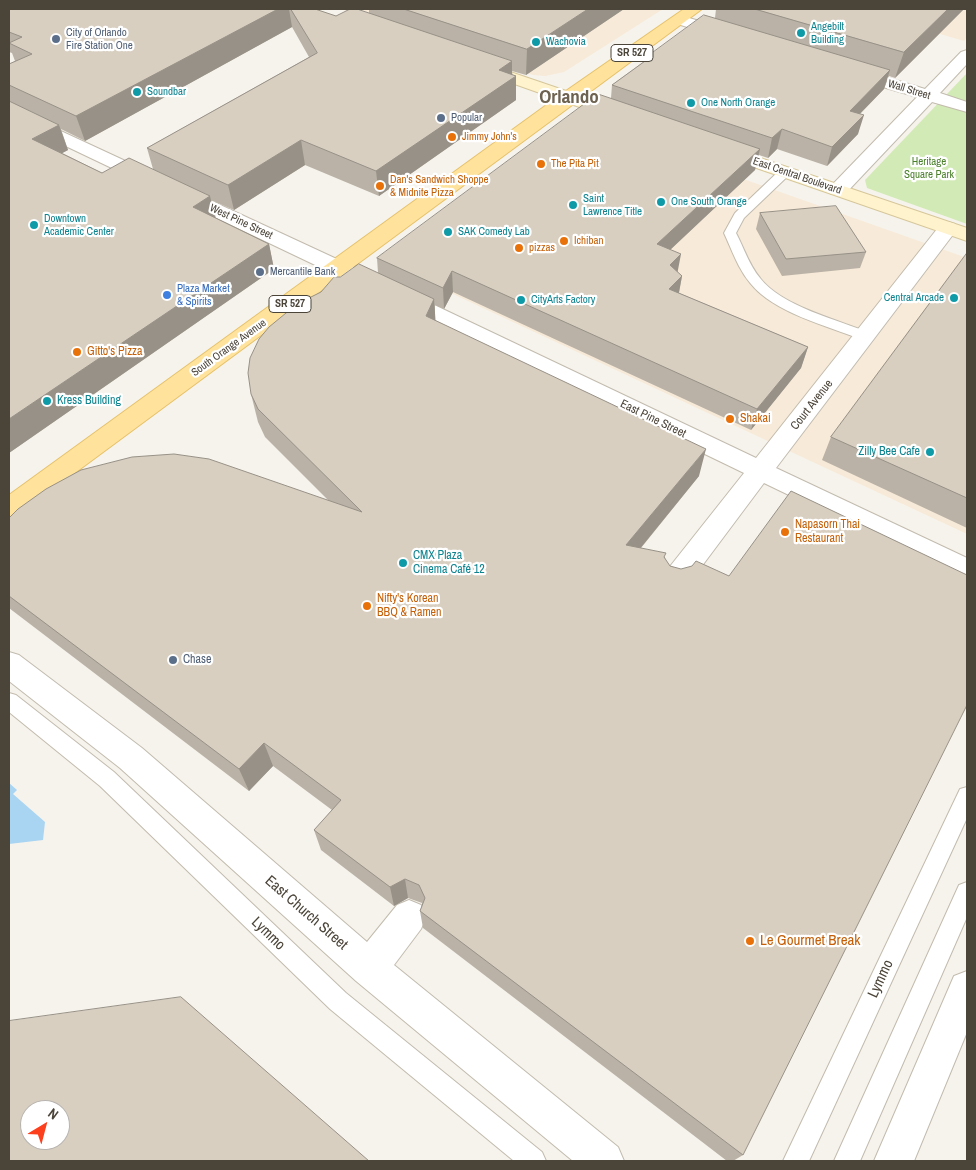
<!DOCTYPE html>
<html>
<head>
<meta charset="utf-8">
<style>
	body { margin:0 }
	#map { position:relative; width:976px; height:1170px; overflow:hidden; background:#f6f3ec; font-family:"Archivo Narrow",sans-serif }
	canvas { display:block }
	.frame { position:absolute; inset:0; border:10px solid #4b4439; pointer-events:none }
	.north { position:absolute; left:20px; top:1100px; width:50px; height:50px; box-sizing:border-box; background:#fff; border:1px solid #b7b4b0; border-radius:50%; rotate:37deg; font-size:14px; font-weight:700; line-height:20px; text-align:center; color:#4b4439 }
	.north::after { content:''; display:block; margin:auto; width:18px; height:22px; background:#fc3f1d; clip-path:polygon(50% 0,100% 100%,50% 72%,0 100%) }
</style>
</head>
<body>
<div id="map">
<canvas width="976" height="1170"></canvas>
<div class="frame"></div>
<div class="north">N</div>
</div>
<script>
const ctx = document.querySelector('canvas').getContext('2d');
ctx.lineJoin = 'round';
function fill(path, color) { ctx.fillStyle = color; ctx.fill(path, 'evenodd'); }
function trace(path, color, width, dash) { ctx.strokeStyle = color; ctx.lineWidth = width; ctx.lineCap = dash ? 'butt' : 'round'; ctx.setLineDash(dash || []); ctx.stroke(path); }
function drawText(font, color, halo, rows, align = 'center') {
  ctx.font = font + ' "Archivo Narrow",sans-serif'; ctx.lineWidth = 4.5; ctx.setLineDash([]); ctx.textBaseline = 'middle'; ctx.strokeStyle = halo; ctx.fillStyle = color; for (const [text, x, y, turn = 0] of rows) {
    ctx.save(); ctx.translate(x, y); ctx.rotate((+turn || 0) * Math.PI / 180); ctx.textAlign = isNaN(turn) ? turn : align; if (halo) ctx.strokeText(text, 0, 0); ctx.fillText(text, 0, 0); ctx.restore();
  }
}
fill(new Path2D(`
	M341,9h322l-99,63 -19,4 -12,-1z
	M865,9h102v28l-3,4 -102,-30z
	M582,122l385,136v276l-574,-268z`), '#f7ead8');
fill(new Path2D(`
	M967,73v151l-100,-36 -2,-8z`), '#d2eab5');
fill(new Path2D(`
	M9,783l8,7 -4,4 32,28 -2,18 -34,4z`), '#a9d4f2');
const lane = new Path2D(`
	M785,168l4,1v6l-45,43 -8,15c8,15 13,32 24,45 21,28 78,42 110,55l2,3 -2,3h-10c-33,-13 -87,-27 -109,-55 -13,-15 -19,-34 -27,-51l11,-20 46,-44z
	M9,693l7,2 98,77 232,221 196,159 4,9h-32l-184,-152 -230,-223 -91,-74z
	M967,787v31l-158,343h-26l177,-372z
	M967,882v35l-107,244h-26l125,-276z`);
const street = new Path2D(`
	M679,15l54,16 2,3 -8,5 -53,-16 -3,-3z
	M967,50v14l-27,29 27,9v10l-35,-10 -87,92h-14l-3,-4 3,-4 86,-89 -72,-21 -2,-4 2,-4h12l68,21 36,-37z
	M9,107l360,167 3,5 -3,5 -7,1 -7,-1 -346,-165z
	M948,222l7,2 3,4 -3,4 -179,236 191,90v23l-203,-98 -80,107 -10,3 -10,-3 -4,-8 4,-8 80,-101 -351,-170 -3,-5 3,-5 8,-2 8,2 347,165 185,-234z
	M9,652l10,3 123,93 225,194 30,-37 12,-5 12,5 5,12 -5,12 -27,36 224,182 6,14h-51l-217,-180 -236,-213 -111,-87z
	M967,971v61l-53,129h-40l80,-185z`);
const secondary = new Path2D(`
	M481,62l147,50 3,4 -3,4h-12l-141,-50 -2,-3 2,-3z
	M722,145l245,83v13l-251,-87 -3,-4 3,-4z`);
const primary = new Path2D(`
	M684,9h18l-684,506 -9,3v-23l554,-402z`);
trace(lane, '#c2bbae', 2);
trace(street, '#c2bbae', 2);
trace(secondary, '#d6c79b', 2);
trace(primary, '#e6c16a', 2);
fill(lane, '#fff');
fill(street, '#fff');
fill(secondary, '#fff3cd');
fill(primary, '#ffe39c');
fill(new Path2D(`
	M9,9h306l21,7 33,-3v-4h255l-98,66 -14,-4 4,29 -137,96 -74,-31 -71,45 -23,-10 5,18 53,26 5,25 -265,184v-389l6,-3 -3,-8 -3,-1zM292,27l17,30 -162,91 6,21 -51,4 -40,-20 6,-3 -7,-21 24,12z
	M716,9h248l-69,69 -6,-2 -5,13 -24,25 -2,20 -31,32 -50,-17 -9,9 -9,-3 -4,15 -85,80 8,23 4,3 -3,17 129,54 -7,21 -50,62 -298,-138 -9,17 -9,-4v15l264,156 -58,72 24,9 78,598 -10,6h-6l-304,-233 -3,-17 2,-6v-2l-14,-5 -14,8 -73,-56 -7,-20 18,-20 -59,-44 -24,25 -240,-183v-90l319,-18 -63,-63 -7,-15 -7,-28 70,-102 19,-15 38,-4 -1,-15 234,-160 1,-13 38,-28 1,-3 64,-36z
	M760,213l106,39 -6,16 -78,8 -26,-47z
	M967,253v275l-145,-68 9,-23z`), '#bab2a6');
fill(new Path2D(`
	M278,9h11l3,18 -207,114 -9,-25z
	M588,9h36l-98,66 1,-26z
	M948,9h16l-69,69 9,-26z
	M512,61v18l4,-3v24l-137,96 -3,-25 123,-101z
	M890,70l-6,19 -40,41 6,-19z
	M864,115l-6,19 -31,32 5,-19z
	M59,125l9,25 -26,14 -10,-25z
	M782,129l-5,20 -9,9 4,-20z
	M301,140l4,25 -71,45 -6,-25z
	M760,149l-5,21 -101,95 3,-21z
	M210,196l6,25 -23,-14z
	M269,244l5,25 -265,184v-34z
	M681,254l-4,21 -7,-10z
	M452,271l1,21 -9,17 -1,-21z
	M682,276l-4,21 -9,-8z
	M434,299l2,28 -10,-11z
	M808,347l-7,21 -50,62 6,-21z
	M706,449l-7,27 -78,96 5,-27z
	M264,743l9,23 -24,25 -10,-22z
	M405,879l3,19 -14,8 -4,-19z`), '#979187');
const building = new Path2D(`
	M9,9h269l-202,107 -67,-31v-21l23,-10 -23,-11 13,-6 -13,-5z
	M291,9h24l21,7 14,-7h7l155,52 -13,9 17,6 -140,95 -75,-31 -73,45 -81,-37 170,-95z
	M404,9h184l-61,40z
	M755,9h193l-44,43z
	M704,15l186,55 -40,41 14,4 -32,32 -50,-18 -10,9 -160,-53 40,-29 -1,-2z
	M598,94l162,55 -103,95 24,10 -11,11 12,11 -13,13 139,58 -51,62 -305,-138 -9,17 -66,-30z
	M9,101l50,24 -27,14 70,34 27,-15 81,38 -17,11 76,37 -260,175z
	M836,206l30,46 -80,7 -26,-46z
	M967,253v245l-136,-61z
	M359,264l75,35 -8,17 280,133 -80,96 40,8 -2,4 6,9 11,3 11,-3 4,-5 33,15 62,-85 176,84v130l-224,450 -323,-244 5,-13 -6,-13 -14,-6 -15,8 -76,-57 27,-30 -77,-57 -25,26 -230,-173v-78l9,-9 28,-20 35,-19 51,-13 42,-3 35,5 153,53 -104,-103 -7,-15 -3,-21 2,-15 9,-19 10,-12 28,-23 24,-12 13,-15h6z
	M181,997l188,164h-360v-140zM30,1110h30v30h-30z`);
fill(building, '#d8cfc1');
trace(building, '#979187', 1);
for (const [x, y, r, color] of [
	[801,33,5,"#0f9aa8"],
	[56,39,5,"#5c6f8a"],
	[536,42,5,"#0f9aa8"],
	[137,92,5,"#0f9aa8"],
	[691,103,5,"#0f9aa8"],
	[441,118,5,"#5c6f8a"],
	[452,137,5,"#e8710a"],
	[541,164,5,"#e8710a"],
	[380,186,5,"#e8710a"],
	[661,202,5,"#0f9aa8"],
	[573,205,5,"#0f9aa8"],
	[34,225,5,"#0f9aa8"],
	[448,232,5,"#0f9aa8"],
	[564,241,5,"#e8710a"],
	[519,248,5,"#e8710a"],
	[260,272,5,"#5c6f8a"],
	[167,295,5,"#3f7fe0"],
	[954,298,5,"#0f9aa8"],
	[521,300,5,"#0f9aa8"],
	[77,352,5,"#e8710a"],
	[47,401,5,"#0f9aa8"],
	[730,419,5,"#e8710a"],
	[930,452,5,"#0f9aa8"],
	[785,532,5,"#e8710a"],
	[403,563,5,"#0f9aa8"],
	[367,606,5,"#e8710a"],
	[173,660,5,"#5c6f8a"],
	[750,941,5,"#e8710a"]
]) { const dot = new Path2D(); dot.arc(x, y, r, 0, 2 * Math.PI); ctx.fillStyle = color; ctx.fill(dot); trace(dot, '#fff', 2); }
drawText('11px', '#0d838f', '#fff', [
	["Angebilt",811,27],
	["Building",811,40],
	["Wachovia",546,42],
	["Soundbar",147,92],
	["One North Orange",701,103],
	["Saint",583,199],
	["Lawrence Title",583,212],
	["One South Orange",671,202],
	["Downtown",44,219],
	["Academic Center",44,232],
	["SAK Comedy Lab",458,232],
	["Central Arcade",944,298,"right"],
	["CityArts Factory",531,300]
], 'left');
drawText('11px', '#4e5e75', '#fff', [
	["City of Orlando",66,33],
	["Fire Station One",66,46],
	["Popular",451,118],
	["Mercantile Bank",270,272]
], 'left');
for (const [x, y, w] of [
	[632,53,42],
	[290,304,42]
]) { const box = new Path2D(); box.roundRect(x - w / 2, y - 8.5, w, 17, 4); ctx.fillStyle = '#fff'; ctx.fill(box); trace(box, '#4b4439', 1); }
drawText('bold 11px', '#4b4439', null, [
	["SR 527",632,53],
	["SR 527",290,304]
]);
drawText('11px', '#4b4439', '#fff', [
	["Wall Street",909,90,17],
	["East Central Boulevard",797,176,19],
	["West Pine Street",241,222,25],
	["South Orange Avenue",229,348,-36]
]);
drawText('11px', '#c56008', '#fff', [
	["Jimmy John's",462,137],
	["The Pita Pit",551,164],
	["Dan's Sandwich Shoppe",390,180],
	["& Midnite Pizza",390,193],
	["Ichiban",574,241],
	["pizzas",529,248]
], 'left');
drawText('11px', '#4a7f2a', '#fff', [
	["Heritage",929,162],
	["Square Park",929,175]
]);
drawText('11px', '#366cbe', '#fff', [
	["Plaza Market",177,289],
	["& Spirits",177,302]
], 'left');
drawText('12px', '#c56008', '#fff', [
	["Gitto's Pizza",87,352],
	["Shakai",740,419],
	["Napasorn Thai",795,525],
	["Restaurant",795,539],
	["Nifty's Korean",377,599],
	["BBQ & Ramen",377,613]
], 'left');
drawText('12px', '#0d838f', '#fff', [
	["Kress Building",57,401],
	["Zilly Bee Cafe",920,452,"right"],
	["CMX Plaza",413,556],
	["Cinema Café 12",413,570]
], 'left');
drawText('12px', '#4b4439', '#fff', [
	["Court Avenue",812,405,-52],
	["East Pine Street",653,419,26]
]);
drawText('12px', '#4e5e75', '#fff', [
	["Chase",183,660]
], 'left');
drawText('15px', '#4b4439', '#fff', [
	["East Church Street",306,913,41],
	["Lymmo",268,934,44],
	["Lymmo",881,979,-65]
]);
drawText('15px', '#c56008', '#fff', [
	["Le Gourmet Break",760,941]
], 'left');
drawText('bold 19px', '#6e6250', '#fff', [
	["Orlando",569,98]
]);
</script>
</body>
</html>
